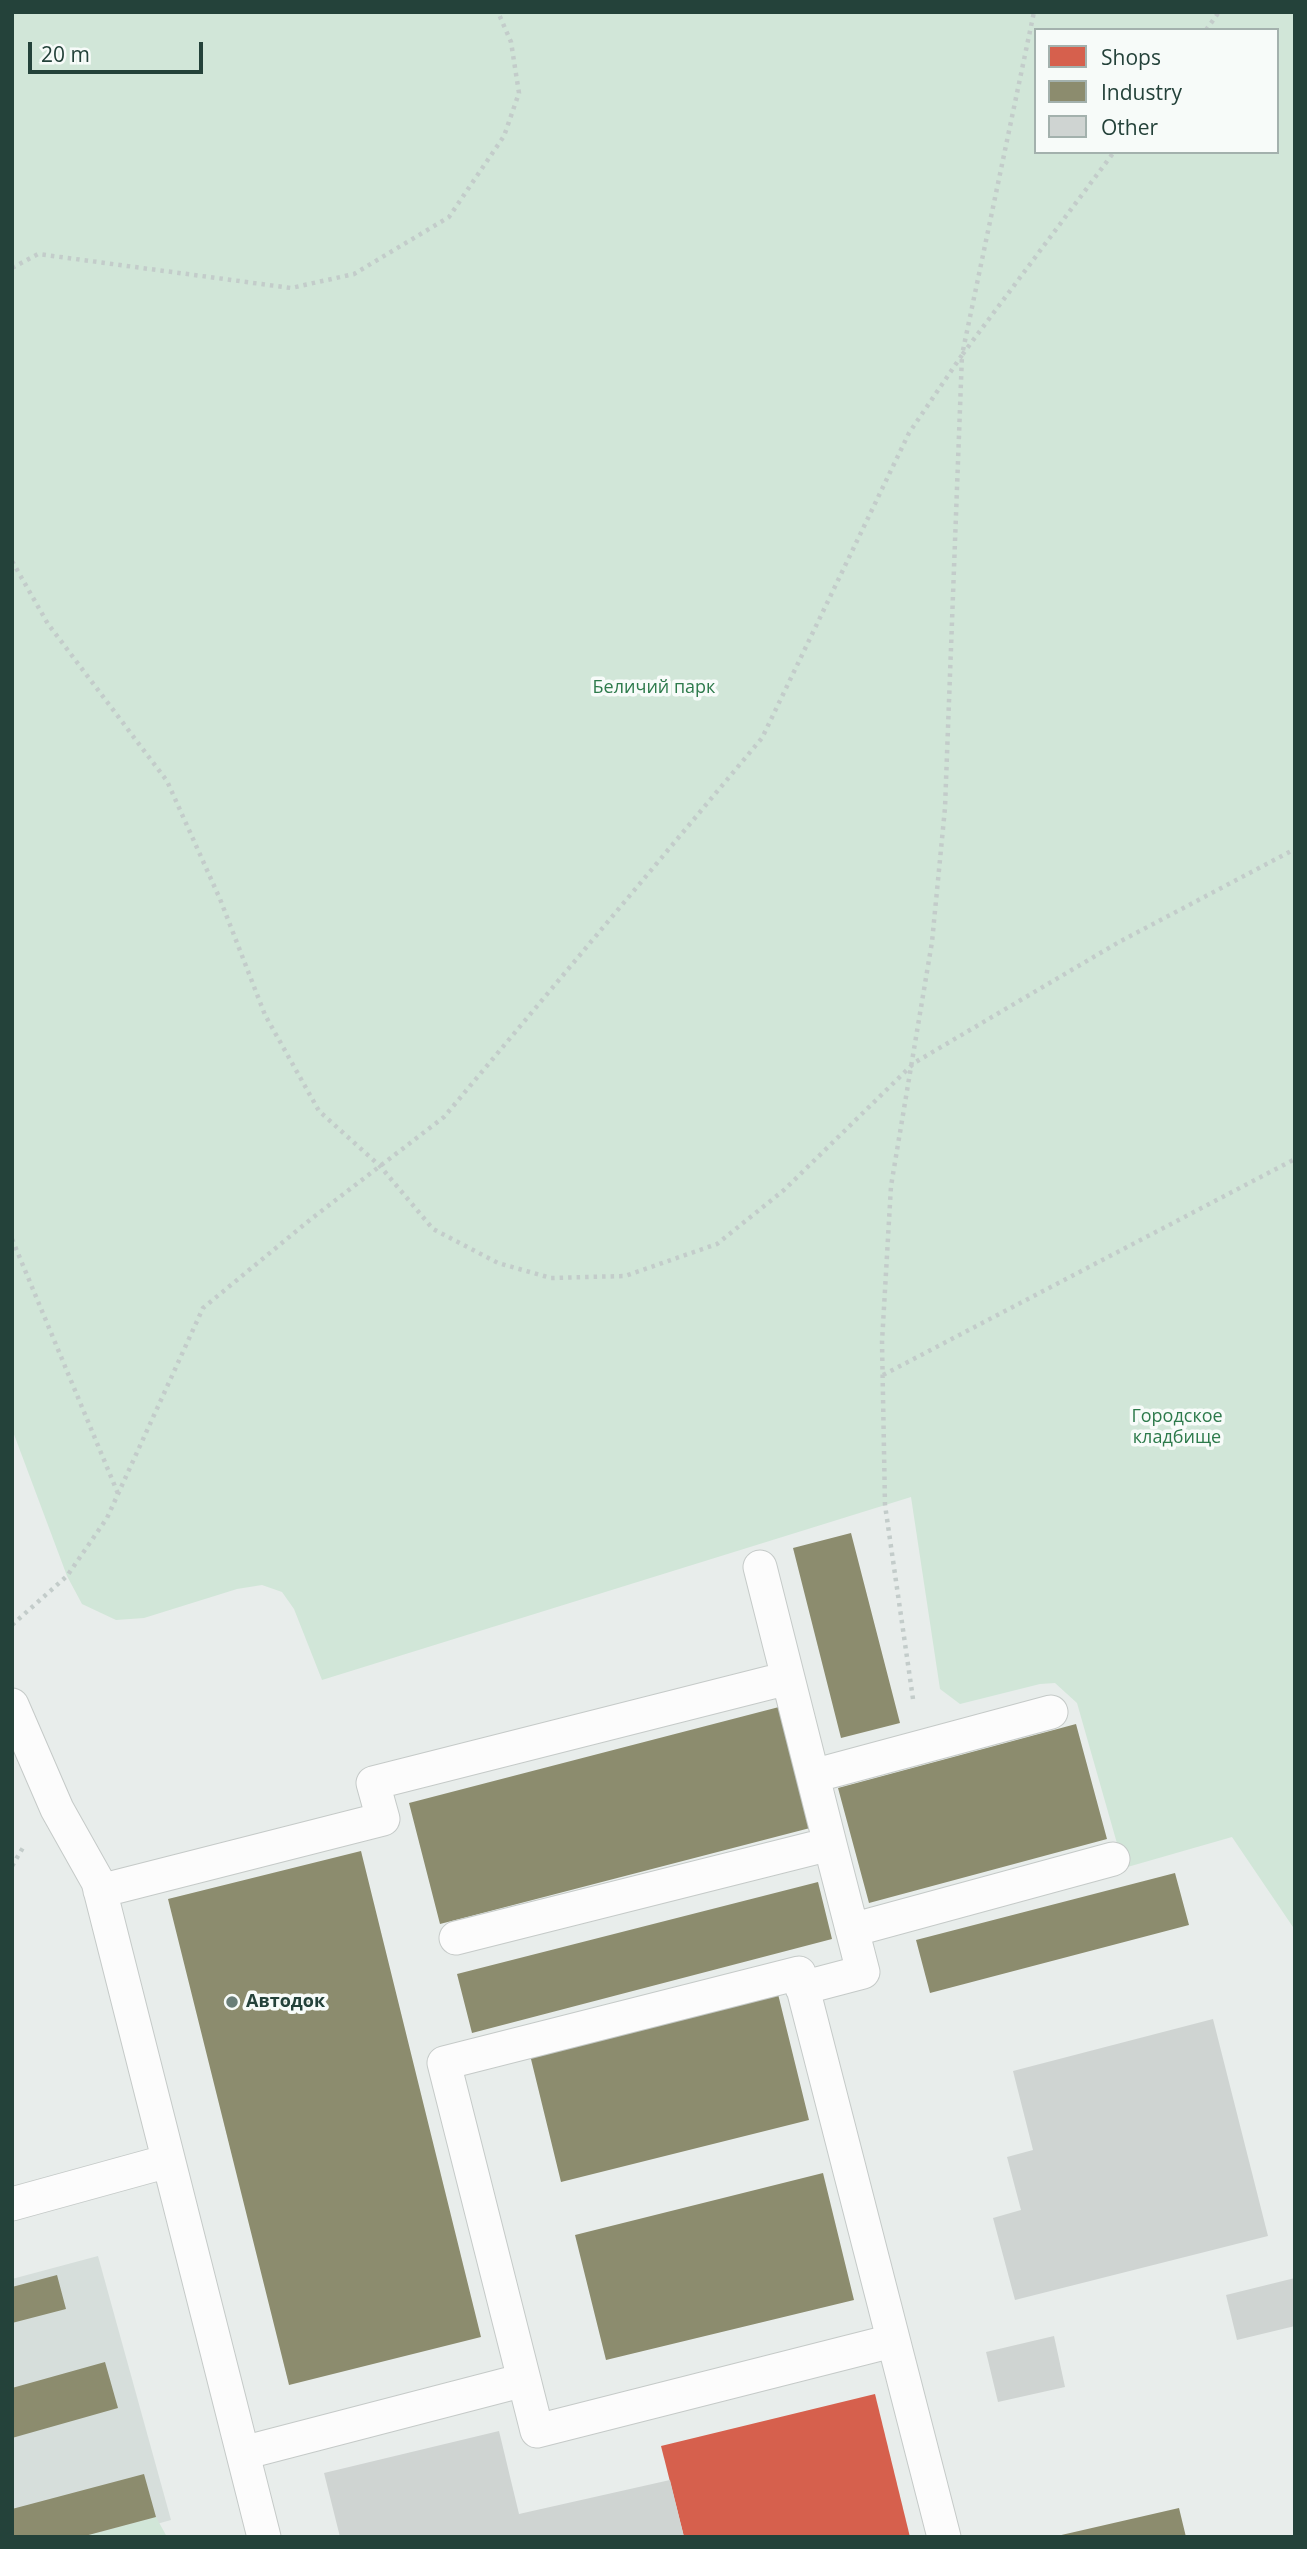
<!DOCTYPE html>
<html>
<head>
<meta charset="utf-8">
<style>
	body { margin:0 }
	#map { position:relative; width:1307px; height:2549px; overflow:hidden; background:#e8edeb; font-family:"Open Sans",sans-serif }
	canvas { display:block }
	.frame { position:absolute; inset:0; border:14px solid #24423a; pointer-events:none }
	.legend { position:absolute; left:1034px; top:28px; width:245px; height:126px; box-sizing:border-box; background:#f7fbf9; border:2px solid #a3b1ad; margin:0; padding:9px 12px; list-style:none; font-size:21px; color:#24423a }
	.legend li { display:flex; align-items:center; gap:14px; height:35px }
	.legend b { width:35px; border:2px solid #a3b1ad }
	.scale { position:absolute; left:28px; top:42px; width:175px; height:32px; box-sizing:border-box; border:4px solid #24423a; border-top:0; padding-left:9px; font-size:21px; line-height:24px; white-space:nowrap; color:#24423a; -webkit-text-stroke:5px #f7fbf9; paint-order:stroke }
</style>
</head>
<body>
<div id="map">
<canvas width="1307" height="2549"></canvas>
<div class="frame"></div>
<ul class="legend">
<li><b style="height:19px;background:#d6604d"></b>Shops</li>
<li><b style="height:19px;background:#8c8c6e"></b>Industry</li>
<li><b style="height:19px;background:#cfd4d2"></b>Other</li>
</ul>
<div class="scale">20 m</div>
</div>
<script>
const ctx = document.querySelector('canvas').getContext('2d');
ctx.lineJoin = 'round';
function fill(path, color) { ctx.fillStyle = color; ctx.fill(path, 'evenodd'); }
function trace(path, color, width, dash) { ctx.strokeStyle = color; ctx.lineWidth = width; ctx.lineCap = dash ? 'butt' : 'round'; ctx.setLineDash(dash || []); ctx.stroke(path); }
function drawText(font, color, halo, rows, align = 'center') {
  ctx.font = font + ' "Open Sans",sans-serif'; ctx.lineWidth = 7; ctx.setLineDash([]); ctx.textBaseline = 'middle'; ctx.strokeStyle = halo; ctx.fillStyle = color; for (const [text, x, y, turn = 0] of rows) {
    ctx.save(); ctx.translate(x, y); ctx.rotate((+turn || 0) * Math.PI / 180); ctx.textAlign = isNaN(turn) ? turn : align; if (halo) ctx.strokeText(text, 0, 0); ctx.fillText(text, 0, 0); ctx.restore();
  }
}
fill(new Path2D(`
	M98,2256l73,264 -61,17h-98v-258z`), '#d6dedb');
fill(new Path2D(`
	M12,12h1283v1918l-63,-93 -108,31 -47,-165 -22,-20 -15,1 -80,20 -20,-15 -29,-192 -589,183 -28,-71 -12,-17 -20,-7 -25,4 -93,29 -28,2 -34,-16 -15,-28 -55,-147zM1036,30h241v122h-241z
	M156,2517l11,20h-86z`), '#d1e6d8');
fill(new Path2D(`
	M875,2394l35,143h-226l-23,-91z`), '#d6604d');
fill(new Path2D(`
	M851,1533l49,190 -59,15 -48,-190z
	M779,1707l31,121 -370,96 -31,-121z
	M1076,1724l31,115 -238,64 -31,-115z
	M361,1851l120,486 -192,48 -121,-486z
	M1175,1873l14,52 -259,68 -14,-53z
	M818,1882l14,57 -360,94 -15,-59z
	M778,1994l31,126 -248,62 -31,-127z
	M823,2173l31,127 -248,60 -31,-125z
	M57,2275l9,34 -54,14v-36z
	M105,2362l13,46 -106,30v-50z
	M144,2474l12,43 -75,20h-69v-28z
	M1179,2508l7,29h-129v-1z`), '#8c8c6e');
fill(new Path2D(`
	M1213,2019l55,217 -253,64 -22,-82 28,-8 -14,-53 26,-7 -20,-79z
	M1295,2278v48l-58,14 -11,-45z
	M1054,2336l11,51 -67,15 -12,-50z
	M499,2431l20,83 151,-34 14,57h-344l-16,-64z`), '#cfd4d2');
const service = new Path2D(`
	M760,1567l28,111
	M12,1705l45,104 41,73 166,655
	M813,1776l238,-64
	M100,1891l283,-72 -10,-36 415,-105 42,166 -374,94
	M852,1930l261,-71
	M802,1988l61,-16 -33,-128
	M12,2204l156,-43
	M892,2341l-355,90 -93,-368 355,-90 145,564
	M243,2453l281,-73`);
trace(service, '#c5cac8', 35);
trace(new Path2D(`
	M1206,30l13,-18
	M12,268l26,-14 253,34 63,-14 95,-57 55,-81 15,-43 -8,-51 -13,-30
	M12,561l36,63 119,157 53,118 45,116 54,96 61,55 53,63 65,34 53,15 74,-2 92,-32 67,-54 130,-127 205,-121 176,-93
	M12,1239l107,257
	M883,1375l412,-216
	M12,1625l55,-49 40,-58 96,-210 108,-89 133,-102 318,-379 147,-305 53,-78 72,-343
	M913,1699l-28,-194 -3,-163 9,-156 41,-244 13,-134 17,-453 152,-203
	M12,1866l12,-20`), '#c3ccca', 4.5, [3.5, 5]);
trace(service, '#fcfcfc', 33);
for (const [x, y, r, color] of [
	[232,2002,7,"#697e78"]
]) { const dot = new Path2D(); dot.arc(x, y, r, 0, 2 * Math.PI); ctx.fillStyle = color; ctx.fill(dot); trace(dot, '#f7fbf9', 2.5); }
drawText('18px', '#2d7a4b', '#f7fbf9', [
	["Беличий парк",654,688],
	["Городское",1177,1417],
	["кладбище",1177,1438]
]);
drawText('bold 18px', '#24423a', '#f7fbf9', [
	["Автодок",246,2002]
], 'left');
</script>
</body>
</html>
